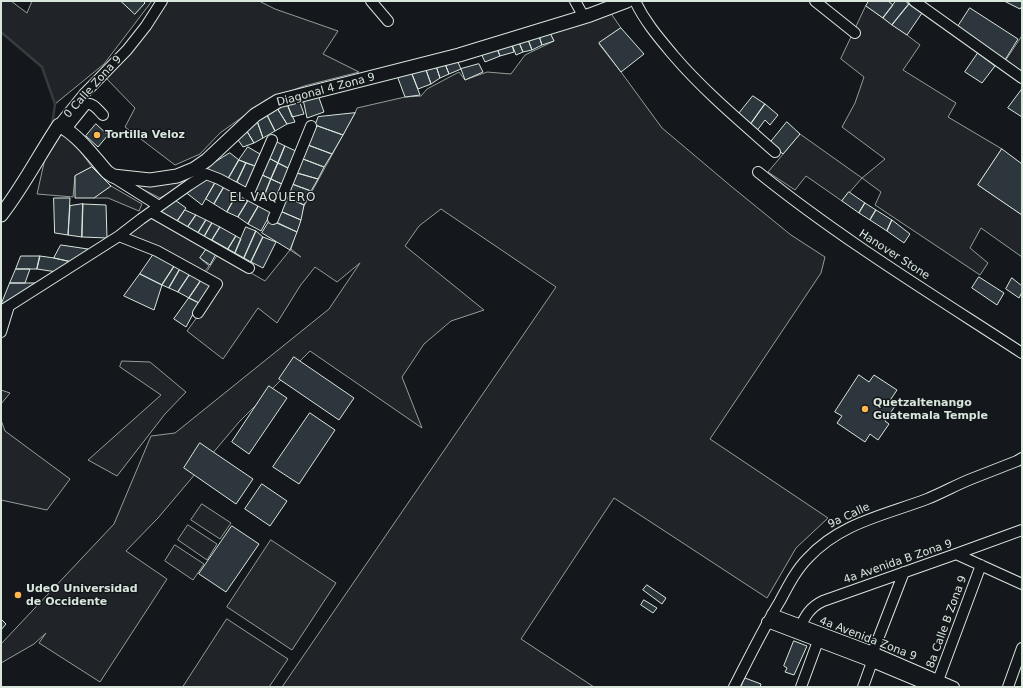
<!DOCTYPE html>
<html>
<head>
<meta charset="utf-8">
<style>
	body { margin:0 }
	#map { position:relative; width:1023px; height:688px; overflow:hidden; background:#14181c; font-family:"DejaVu Sans",sans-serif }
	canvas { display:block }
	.frame { position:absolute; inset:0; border:2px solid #d8e6dc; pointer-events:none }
</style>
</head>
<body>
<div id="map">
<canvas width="1023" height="688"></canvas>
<div class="frame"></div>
</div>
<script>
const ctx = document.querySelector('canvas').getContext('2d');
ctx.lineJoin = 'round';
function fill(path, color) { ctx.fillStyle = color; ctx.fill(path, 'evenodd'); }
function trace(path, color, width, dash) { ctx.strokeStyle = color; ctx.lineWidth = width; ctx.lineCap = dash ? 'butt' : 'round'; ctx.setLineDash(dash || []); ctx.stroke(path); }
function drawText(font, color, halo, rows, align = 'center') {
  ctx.font = font + ' "DejaVu Sans",sans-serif'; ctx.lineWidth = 3; ctx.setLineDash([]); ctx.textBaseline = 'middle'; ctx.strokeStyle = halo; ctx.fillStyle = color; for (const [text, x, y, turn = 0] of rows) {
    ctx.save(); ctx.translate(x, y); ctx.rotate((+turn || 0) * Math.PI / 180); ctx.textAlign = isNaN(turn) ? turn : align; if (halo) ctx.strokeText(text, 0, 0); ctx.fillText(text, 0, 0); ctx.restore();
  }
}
const green = new Path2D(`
	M1,1h10l16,12 5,-12h120l-48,63 -49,40 -13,-37 -41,-35z
	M164,1h95l16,8 63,22 -15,23 36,18 -55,14 -38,14 -46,33 -20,21 -25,11 -50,-38 10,-19 -30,-31z
	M866,6l41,29 13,10 -17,25 53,33 -8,14 54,32 -24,36 44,30v42l-41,-29 -11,20 18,15 -8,12 -105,-70 6,-13 -19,-14 -20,23 -36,-25 -11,14 -27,-18 32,-38 62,44 23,-19 -43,-32 13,-24 9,-26 -23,-18z
	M610,12l11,16 -22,16 22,28 41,56 70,59 59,48 34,22 -4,16 -111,166 118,79 -32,30 -29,50 -153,-100 -93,141 73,48h-312l274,-400 -115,-78 -22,17 -14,20 79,64 -33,11 -27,23 -22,33 20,51 -112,-77 -71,71 -81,96 -32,33 41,28 -67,103 -61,-39 7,-10 -12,11 -33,19v-19l113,-120 37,-88 24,-3 154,-124 31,-46 -23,19 -22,-15 -15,19 -23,37 -19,-15 -35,51 -36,-28 34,-47 -16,-10 13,-20 47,27 25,-31 11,7 -10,-8 13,-43 51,-93 2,-5 48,-11 16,-1 6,-7 32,-17 6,8 22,-8 24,2 14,-19 29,-14 -5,-10z
	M1022,36v38l-17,-12z
	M61,130l14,14 17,23 -17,9 -2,21 -36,-3 9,-40z
	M193,173l5,5 -38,20 -26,-13z
	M111,186l31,18 -3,7 -31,-13h-14z
	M151,215l57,32 -8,11 9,8 -6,7 -80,-37z
	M122,361l28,1 36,30 -21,22 -48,62 -29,-16 73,-65 -41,-28z
	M1,390l9,3 -9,11z
	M1,420l4,11 65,48 -23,31 -46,-10z
	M202,504l29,19 -11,16 -29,-19z
	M188,525l29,19 -10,16 -29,-20z
	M175,545l29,19 -11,16 -28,-19z
	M227,619l61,40 -19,28h-86z`);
fill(green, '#202428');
trace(green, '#939e99', 1);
const parking = new Path2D(`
	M271,540l65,43 -44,67 -65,-43z`);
fill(parking, '#24282b');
trace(parking, '#939e99', 1);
trace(new Path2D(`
	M1,32l41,35 13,37 -3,22`), '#363b3e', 2.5);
const building = new Path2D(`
	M121,1h22l2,2 -10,11z
	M869,1h19l5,4 -10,13 -17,-12z
	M896,1h9l4,3 -17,21 -9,-7z
	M1007,1h15v5l-2,3 -14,-7z
	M909,4l13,9 -15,22 -15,-10z
	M970,8l48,31 -13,21 -48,-32z
	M621,28l23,26 -23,18 -22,-29z
	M549,31l5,10 -12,4 -4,-12z
	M538,33l4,12 -10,5 -5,-13z
	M527,37l5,13 -9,2 -5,-12z
	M518,40l5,12 -7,3 -5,-13z
	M511,42l3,10 -14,4 -4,-10z
	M496,46l4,10 -15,6 -5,-11z
	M978,53l17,13 -13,17 -17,-11z
	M456,58l5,11 -12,5 -5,-13z
	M444,61l5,13 -9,4 -5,-15z
	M435,63l5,15 -9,6 -6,-17z
	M479,64l4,8 -18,8 -4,-11z
	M425,67l6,17 -13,5 -8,-20z
	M410,69l10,26 -15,2 -9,-24z
	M1022,89v28l-14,-9z
	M318,95l6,17 -17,6 -4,-19z
	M753,96l12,8 -15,21 -13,-9z
	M299,100l5,14 -12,3 -5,-13z
	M287,104l8,18 -8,2 -10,-16z
	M765,104l13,11 -8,10 -5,-5 -9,12 -6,-7z
	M277,108l10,16 -12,7 -9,-18z
	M266,113l9,18 -12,7 -7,-20z
	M355,113l-12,22 -28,-10 3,-8z
	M256,118l7,20 -9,5 -9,-15z
	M787,122l13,12 -17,20 -13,-11z
	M96,124l12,11 -10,12 -12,-11z
	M315,125l28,10 -11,19 -24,-9z
	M245,128l9,15 -11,4 -7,-10z
	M275,141l10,5 -7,17 -11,-6z
	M308,145l24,9 -8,13 -21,-8z
	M285,146l13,6 -8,17 -12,-6z
	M248,147l12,7 -5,12 -16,-6z
	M1002,149l20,15v51l-44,-30z
	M230,153l9,7 -11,19 -22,-11z
	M267,157l11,6 -7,16 -11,-5z
	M303,159l21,8 -6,12 -21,-6z
	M239,160l7,3 -9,19 -9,-3z
	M246,163l9,3 -9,22 -9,-6z
	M278,163l12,6 -6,16 -13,-6z
	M92,167l19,19 -17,12h-19v-22z
	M297,173l21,6 -7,12 -19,-7z
	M260,174l11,5 -8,20 -11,-6z
	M206,177l9,6 -13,22 -18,-14z
	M271,179l13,6 -8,19 -13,-5z
	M215,183l9,4 -10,17 -8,-5z
	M292,184l19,7 -7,14 -18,-8z
	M224,187l13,7 -10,18 -13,-8z
	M849,192l16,11 -6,10 -17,-12z
	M237,194l12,5 -11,18 -11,-5z
	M286,197l18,8 -3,15 -21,-9z
	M54,198h16l-2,37 -13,-2z
	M249,199l10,6 -11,19 -10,-7z
	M175,200l11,8 -10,15 -18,-11z
	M865,203l11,7 -6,10 -11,-7z
	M83,204l23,1 1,33 -25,-1z
	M83,204l-1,33 -14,-2 2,-29z
	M259,205l13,6 -11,20 -13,-7z
	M185,210l11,5 -9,13 -11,-5z
	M876,210l16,10 -5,11 -17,-11z
	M280,211l21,9 -4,12 -21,-10z
	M196,215l10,5 -8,13 -11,-5z
	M206,220l6,3 -8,14 -6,-4z
	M270,220l27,12 -7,18 -28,-17z
	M892,220l18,14 -6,9 -17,-12z
	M212,223l8,4 -8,13 -8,-3z
	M220,227l16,9 -8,13 -16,-9z
	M246,227l10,4 -12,27 -9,-5z
	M256,231l7,6 -12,25 -7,-4z
	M236,236l5,3 -6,14 -7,-4z
	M263,237l13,5 -13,26 -12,-6z
	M61,245l27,4 -16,13 -18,-4z
	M208,247l9,5 -7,13 -10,-7z
	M153,255l22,10 -13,20 -22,-11z
	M21,256h19l-3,13h-21z
	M40,256l14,2 18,4 -15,10 -20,-3z
	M175,265l5,4 -11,19 -7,-3z
	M16,269h14l-5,14h-15z
	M180,269l10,5 -12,18 -9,-4z
	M140,274l22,11 -8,25 -30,-14z
	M190,274l12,5 -13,19 -11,-6z
	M979,277l25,16 -7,12 -25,-17z
	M1012,278l10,8v6l-3,6 -13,-9z
	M202,279l11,6 -14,18 -10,-5z
	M10,283h29l-38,22z
	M189,298l10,5 -13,24 -12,-8z
	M294,357l60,41 -15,22 -60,-41z
	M859,375l10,7 5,-7 23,15 -8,12 6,4 -10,15 4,3 -11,16 -8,-6 -5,8 -28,-19 5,-7 -7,-4z
	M269,386l18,12 -38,56 -17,-12z
	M310,413l25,17 -36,54 -26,-17z
	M200,443l53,36 -17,25 -52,-36z
	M262,484l25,17 -17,25 -25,-17z
	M232,526l27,18 -33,48 -27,-18z
	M647,585l19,13 -4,6 -19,-14z
	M644,600l13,8 -4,5 -12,-8z
	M1,619l5,5 -5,6z
	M794,641l13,5 -13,29 -9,-3 2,-4 -3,-2z
	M745,678l16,6 -1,3h-19z`);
fill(building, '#2c363c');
trace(building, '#d8e6dc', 1);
const minor = new Path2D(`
	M371,1l17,20
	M575,1l9,16
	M635,1c10,21 24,37 39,55 30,35 66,65 101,96
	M815,1l40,32
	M914,1l108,77
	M59,125l25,-31 43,-44 19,-24 16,-25
	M66,129l20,-25c7,-2 12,6 17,11
	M758,172c83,67 175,123 264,181
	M113,177l46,29
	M248,195l24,-55
	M151,212l98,56
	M273,219l38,-93
	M119,236l38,15 60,33 -19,29
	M1,311l118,-75 22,-17 48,-34 17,-11 13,5 58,31
	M1,332l8,-26
	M956,554l66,30
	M772,614l101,38 81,35
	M767,622l105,40 60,25
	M797,633c7,-14 11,-25 26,-32l133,-47 66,-24
	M936,686l45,-121
	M734,687c15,-29 29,-58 46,-86 8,-15 16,-31 28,-43 32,-35 77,-43 119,-59 15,-6 29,-14 44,-20 15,-6 31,-12 46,-18l5,-3
	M801,687l17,-46
	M863,687l9,-25 1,-10 31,-80
	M1008,687l14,-39`);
const major = new Path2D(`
	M1,215c22,-28 38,-60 58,-90 20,11 34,31 48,47l6,4 37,4 27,-4 17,-7 13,-9 48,-45 23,-14 181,-46 131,-40 37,-14`);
trace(minor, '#d8e6dc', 12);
trace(major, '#d8e6dc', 15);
trace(minor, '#14181c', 10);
trace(major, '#14181c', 13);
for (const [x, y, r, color] of [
	[97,135,4,"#ffb74d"],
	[865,409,4,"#ffb74d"],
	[18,595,4,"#ffb74d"]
]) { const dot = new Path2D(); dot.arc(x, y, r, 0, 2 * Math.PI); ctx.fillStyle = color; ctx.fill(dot); trace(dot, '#14181c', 1.5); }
drawText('11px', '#d8e6dc', '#14181c', [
	["0 Calle Zona 9",93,87,-48],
	["Diagonal 4 Zona 9",326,90,-15],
	["Hanover Stone",894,255,33],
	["9a Calle",849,516,-25],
	["4a Avenida B Zona 9",898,562,-19],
	["8a Calle B Zona 9",947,622,-70],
	["4a Avenida Zona 9",868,639,21]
]);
drawText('bold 11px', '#d8e6dc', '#14181c', [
	["Tortilla Veloz",105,135],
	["Quetzaltenango",873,403],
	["Guatemala Temple",873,416],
	["UdeO Universidad",26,589],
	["de Occidente",26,602]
], 'left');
ctx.letterSpacing = '1px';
drawText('12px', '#d8e6dc', '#14181c', [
	["EL VAQUERO",273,198]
]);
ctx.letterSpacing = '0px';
</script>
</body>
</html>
